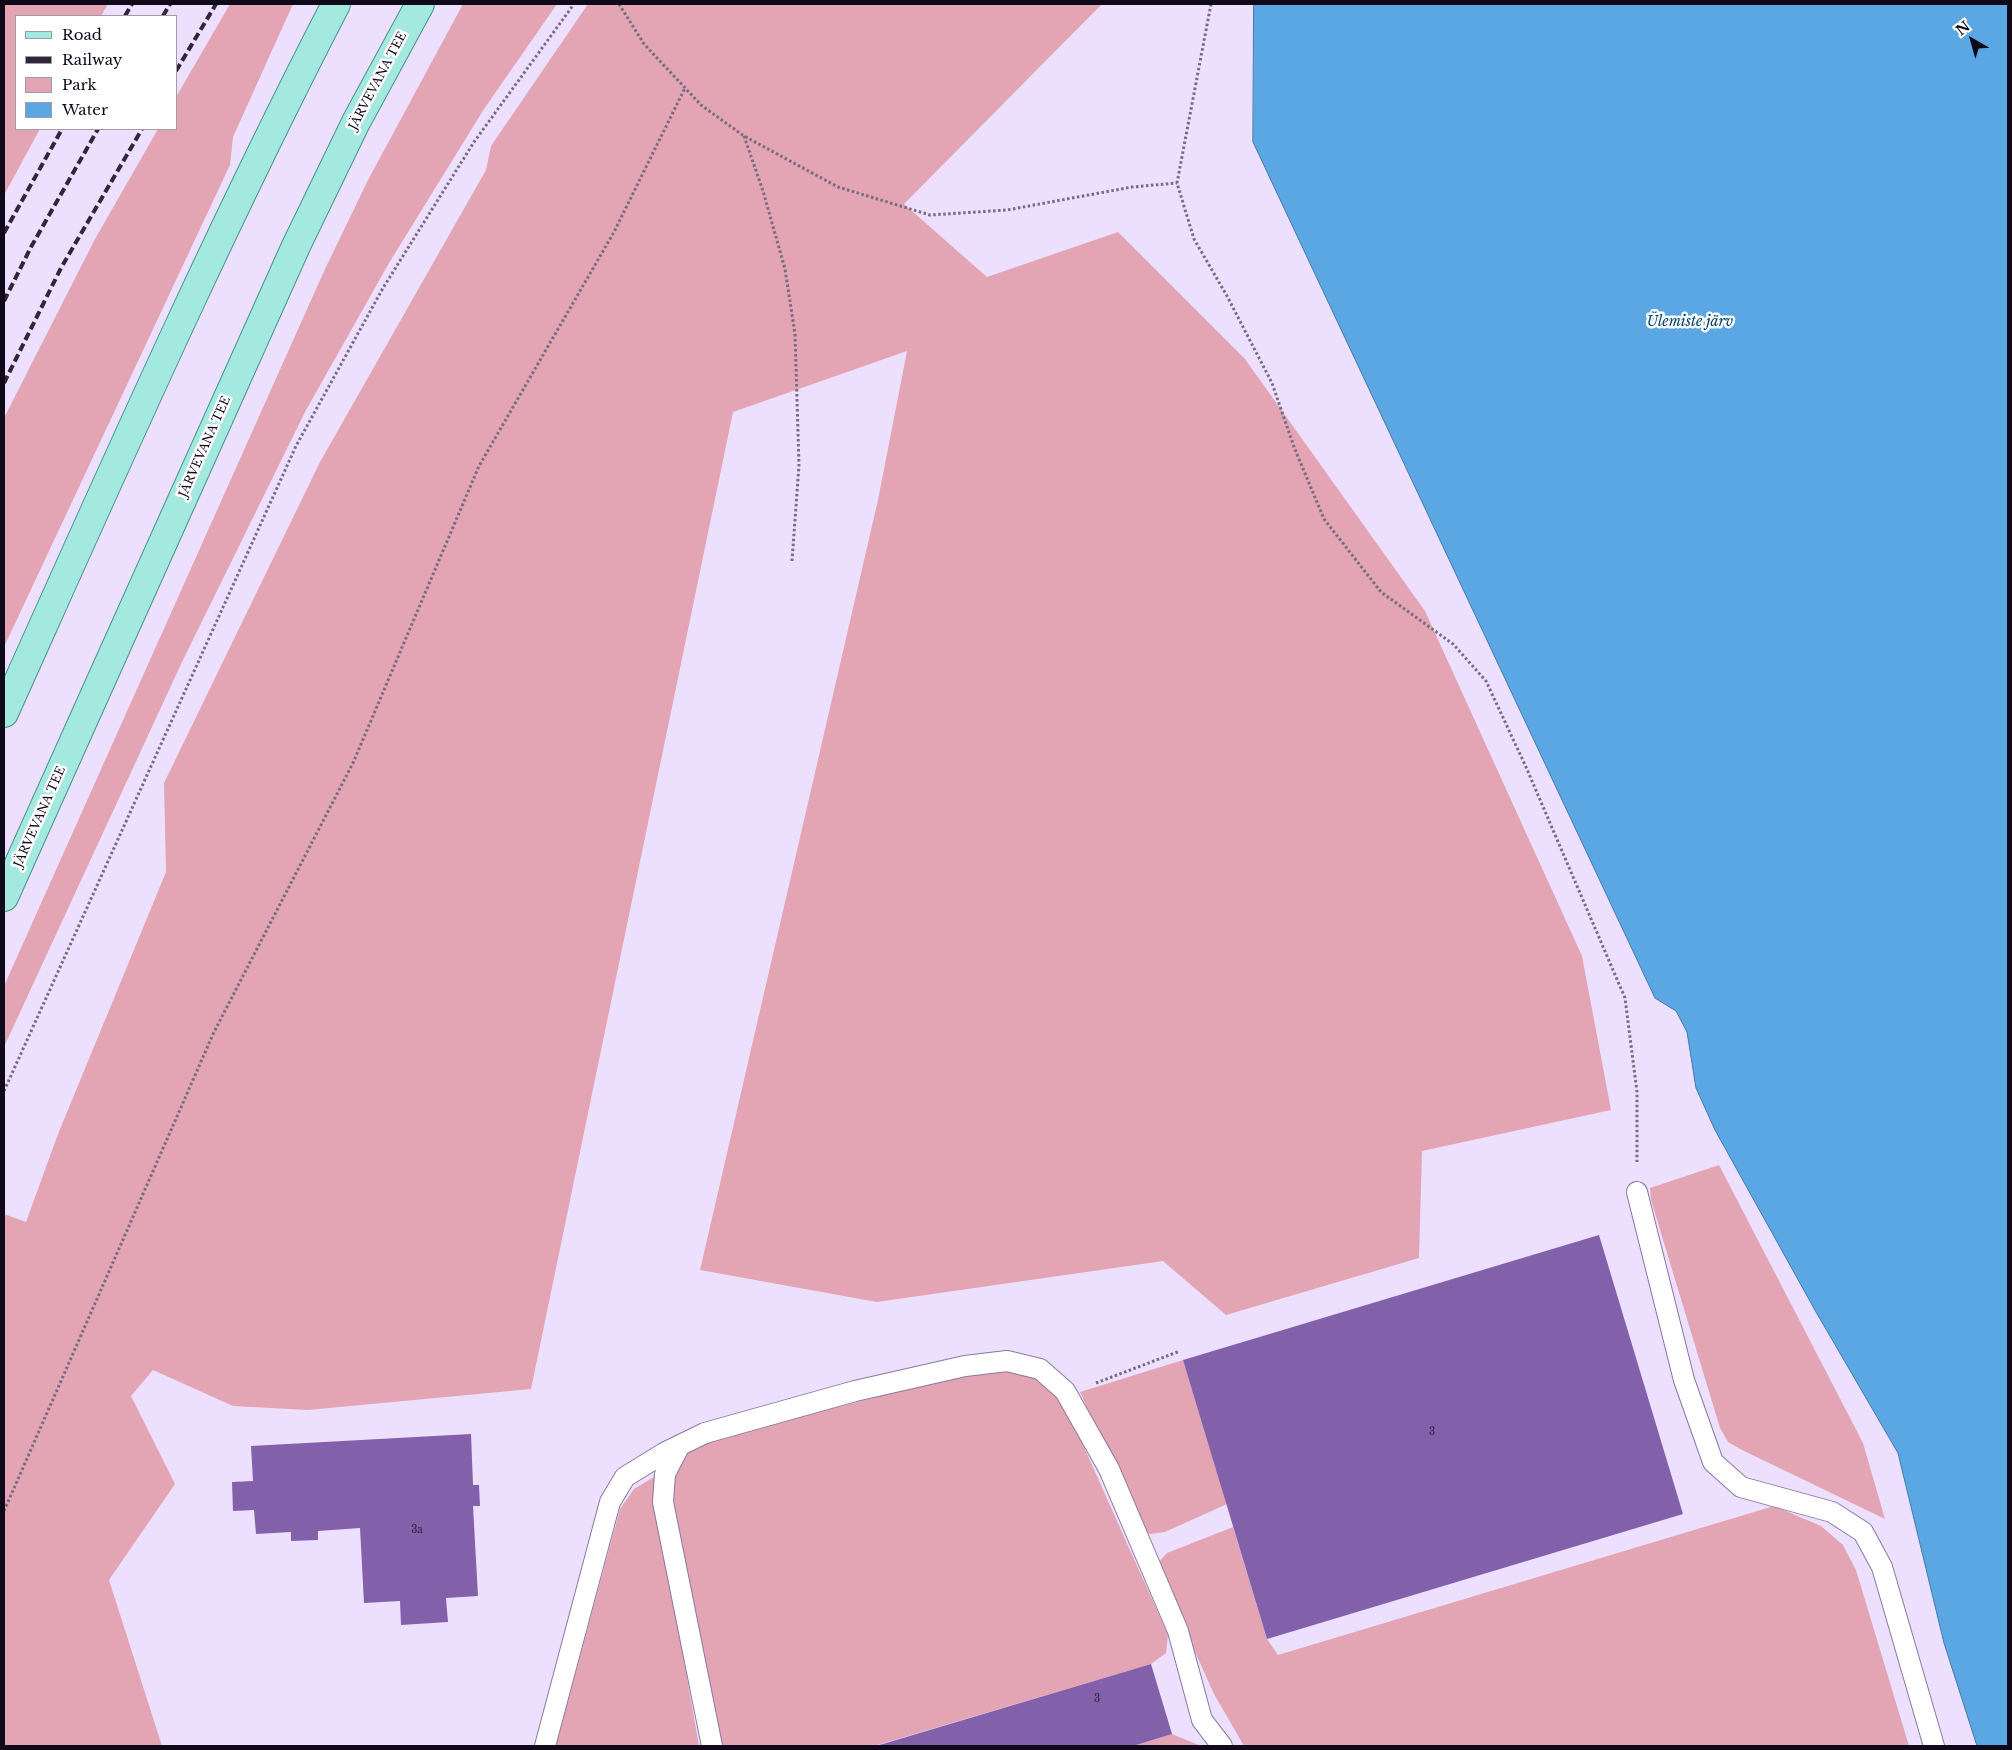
<!DOCTYPE html>
<html>
<head>
<meta charset="utf-8">
<style>
	body { margin:0 }
	#map { position:relative; width:2012px; height:1750px; overflow:hidden; background:#ede0ff; font-family:"Libre Baskerville",serif }
	canvas { display:block }
	.frame { position:absolute; inset:0; border:5px solid #100919; pointer-events:none }
	.legend { position:absolute; left:15px; top:15px; width:162px; height:115px; box-sizing:border-box; background:#fff; border:1px solid #9f9da3; margin:0; padding:6px 9px; list-style:none; font-size:15px; color:#100919 }
	.legend li { display:flex; align-items:center; gap:10px; height:25px }
	.legend b { width:25px; border:1px solid #9f9da3 }
	.north { position:absolute; left:1947px; top:15px; width:50px; height:50px; -webkit-text-stroke:4px #fff; paint-order:stroke; rotate:322deg; font-size:14px; font-weight:700; line-height:20px; text-align:center; color:#100919 }
	.north::after { content:''; display:block; margin:auto; width:18px; height:22px; background:#100919; clip-path:polygon(50% 0,100% 100%,50% 72%,0 100%) }
</style>
</head>
<body>
<div id="map">
<canvas width="2012" height="1750"></canvas>
<div class="frame"></div>
<ul class="legend">
<li><b style="height:6px;background:#a3e9e0"></b>Road</li>
<li><b style="height:6px;background:#2f2739"></b>Railway</li>
<li><b style="height:14px;background:#e3a4b3"></b>Park</li>
<li><b style="height:14px;background:#5ba7e3"></b>Water</li>
</ul>
<div class="north">N</div>
</div>
<script>
const ctx = document.querySelector('canvas').getContext('2d');
ctx.lineJoin = 'round';
function fill(path, color) { ctx.fillStyle = color; ctx.fill(path, 'evenodd'); }
function trace(path, color, width, dash) { ctx.strokeStyle = color; ctx.lineWidth = width; ctx.lineCap = dash ? 'butt' : 'round'; ctx.setLineDash(dash || []); ctx.stroke(path); }
function drawText(font, color, halo, rows, align = 'center') {
  ctx.font = font + ' "Libre Baskerville",serif'; ctx.lineWidth = 5; ctx.setLineDash([]); ctx.textBaseline = 'middle'; ctx.strokeStyle = halo; ctx.fillStyle = color; for (const [text, x, y, turn = 0] of rows) {
    ctx.save(); ctx.translate(x, y); ctx.rotate((+turn || 0) * Math.PI / 180); ctx.textAlign = isNaN(turn) ? turn : align; if (halo) ctx.strokeText(text, 0, 0); ctx.fillText(text, 0, 0); ctx.restore();
  }
}
fill(new Path2D(`
	M4,4h104l-7,12h-85v113h24l-36,66z
	M230,4h63l-60,133 -3,28 -226,482v-229l91,-179 63,-110h18v-32z
	M463,4h94l-73,105 -95,154 -84,149 -123,250 -178,385v-61l321,-717 43,-89z
	M588,4h514l-198,200 83,73 131,-45 127,127 180,252 157,345 29,154 -189,41 -3,107 -193,57 -63,-54 -286,41 -177,-32 178,-770 29,-149 -174,61 -202,977 -223,21 -75,-4 -80,-36 -22,26 44,88 -66,96 53,166h-158v-532l22,8 32,-88 108,-262 -2,-89 156,-321 166,-292 5,-24z
	M1719,1165l144,278 22,76 -143,-69 -14,-8 -8,-14 -69,-228 -1,-12z
	M1183,1360l44,144 -62,28 -15,2 -9,-5 -61,-137z
	M1008,1370l33,6 21,22 106,237 -2,18 -15,11 -277,82h-154l-49,-248 3,-26 14,-23 30,-12 250,-63z
	M654,1477l11,76 34,193h-143l64,-237 14,-20z
	M1774,1506l47,20 22,19 13,25 53,176h-665l-30,-52 -58,-129 11,-12 66,-26 34,112 11,16z
	M1172,1734l29,12h-68z`), '#e3a4b3');
const water = new Path2D(`
	M1254,4h754v1742h-31l-33,-103 -46,-190 -82,-141 -101,-182 -19,-42 -9,-56 -11,-21 -21,-13 -402,-856z`);
fill(water, '#5ba7e3');
trace(water, '#4478a6', 1);
fill(new Path2D(`
	M1599,1235l84,279 -416,125 -84,-279z
	M471,1434l2,51h6l1,21h-7l5,90 -32,2 2,24 -47,3 -1,-24 -36,2 -4,-75 -42,3v9l-27,1v-9l-35,2 -2,-24 -21,1 -1,-29 21,-1 -2,-35z
	M1151,1664l21,70 -39,12h-257z`), '#8260aa');
const service = new Path2D(`
	M1637,1192l47,188 29,82 28,25 91,25 31,20 19,35 52,179
	M680,1445l-15,29 -2,28 49,244
	M545,1746l65,-244 15,-25 39,-24 41,-20 150,-42 110,-25 42,-5 33,8 25,22 44,78 69,162 24,89 20,26`);
const primary = new Path2D(`
	M4,713c107,-238 212,-477 332,-709
	M4,897l292,-651 60,-124 64,-118`);
trace(service, '#8b77a5', 22);
trace(primary, '#47928d', 30);
trace(new Path2D(`
	M619,4l25,40 57,61 43,31 94,51 92,28 77,-5 125,-23 45,-4
	M1211,4l-34,179 17,56 33,57 45,87 22,64 30,72 57,73 72,52 33,37 40,86 99,231 12,94v70
	M744,136l19,55 22,78 10,65 4,131 -7,96
	M4,1091l292,-645 87,-158 91,-146 100,-138
	M1096,1383l84,-32
	M4,1511l210,-479 139,-269 126,-297 135,-234 71,-144`), '#756b82', 3, [2.5, 2.5]);
trace(service, '#fff', 20);
trace(primary, '#a3e9e0', 28);
trace(new Path2D(`
	M125,16l7,-12
	M163,16l7,-12
	M176,71l40,-67
	M4,233l58,-104
	M4,301l27,-54 67,-118
	M4,383l57,-115 81,-139`), '#2f2739', 4, [8, 4]);
drawText('10px', '#2c1f3d', null, [
	["3",1432,1432],
	["3a",417,1530],
	["3",1097,1699]
]);
drawText('12px', '#100919', '#fff', [
	["JÄRVEVANA TEE",378,81,-62],
	["JÄRVEVANA TEE",205,447,-66],
	["JÄRVEVANA TEE",40,817,-66]
]);
drawText('italic 14px', '#024168', '#fff', [
	["Ülemiste järv",1690,322]
]);
</script>
</body>
</html>
